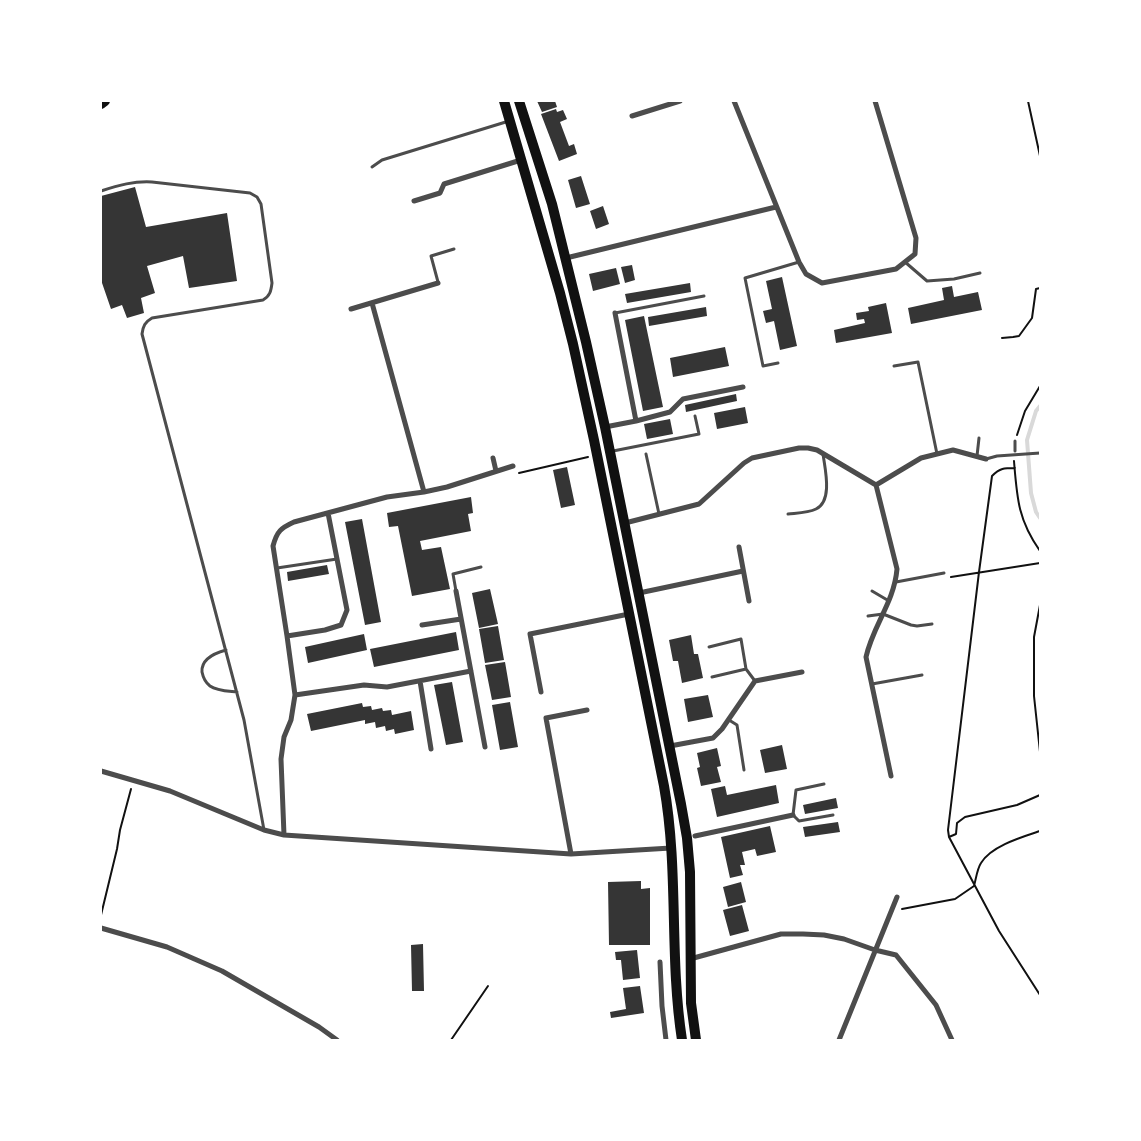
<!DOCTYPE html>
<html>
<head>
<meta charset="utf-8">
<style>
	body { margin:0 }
	#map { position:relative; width:1141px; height:1141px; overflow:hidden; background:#fff; font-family:"Source Sans 3",sans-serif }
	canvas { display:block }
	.frame { position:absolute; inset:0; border:102px solid #fff; pointer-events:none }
</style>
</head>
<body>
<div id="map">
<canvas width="1141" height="1141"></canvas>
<div class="frame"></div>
</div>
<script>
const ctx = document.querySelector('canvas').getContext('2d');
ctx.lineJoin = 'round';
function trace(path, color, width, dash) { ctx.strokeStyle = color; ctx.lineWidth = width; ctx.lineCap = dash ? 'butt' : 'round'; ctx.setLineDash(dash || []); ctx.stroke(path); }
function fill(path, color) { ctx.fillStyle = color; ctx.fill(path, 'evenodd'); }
trace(new Path2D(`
	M1040,406l-4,5 -9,29 4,53 5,19 4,6`), '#d9d9d9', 4);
fill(new Path2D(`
	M537,101h18l2,6 -15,5z
	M556,109l1,3 6,-2 4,9 -7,3 9,24 5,-2 3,10 -18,7 -18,-47z
	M581,176l9,28 -14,4 -8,-28z
	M135,187l11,40 81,-14 10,68 -48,7 -6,-32 -36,10 8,27 -14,5 3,15 -17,5 -5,-13 -11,4 -10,-29v-84z
	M603,206l6,18 -13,5 -6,-18z
	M632,265l3,15 -10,3 -4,-16z
	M616,268l4,16 -27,7 -4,-17z
	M782,277l15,69 -17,4 -6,-29 -8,2 -3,-12 9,-2 -6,-28z
	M690,283l1,9 -64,11 -2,-9z
	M952,286l2,11 24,-5 4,18 -71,14 -3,-16 36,-8 -2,-12z
	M886,303l6,30 -56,10 -2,-13 31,-7 -1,-4 -7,1 -1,-7 13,-2 -1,-4z
	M706,307l1,9 -58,10 -1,-9z
	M644,316l19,91 -20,4 -18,-91z
	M725,347l4,19 -56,11 -3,-19z
	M736,394l1,7 -51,11 -1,-7z
	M745,407l3,16 -31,6 -3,-16z
	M670,419l3,15 -26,5 -3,-15z
	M567,467l8,38 -14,3 -8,-38z
	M471,497l2,16 -5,1 3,17 -51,10 2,9 19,-3 9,42 -38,7 -14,-70 -9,1 -2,-14z
	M362,519l19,103 -16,3 -20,-103z
	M327,565l2,9 -41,7 -1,-9z
	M490,589l8,35 -19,4 -7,-35z
	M498,626l6,34 -19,3 -6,-34z
	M456,632l3,18 -85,17 -4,-18z
	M364,634l3,16 -59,13 -3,-16z
	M691,635l3,19h4l5,24 -21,5 -4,-22h-5l-4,-21z
	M505,662l6,35 -19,3 -7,-35z
	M452,682l11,60 -17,3 -12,-60z
	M708,695l5,22 -25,5 -4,-23z
	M510,702l8,45 -18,3 -8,-45z
	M362,703l1,4 8,-1 1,4 10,-2 1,3 8,-1 1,5 19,-4 3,19 -19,4 -1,-5 -8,2 -1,-5 -9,2 -1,-6 -10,2v-4l-54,11 -4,-17z
	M782,745l5,24 -22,4 -5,-23z
	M717,748l4,18 -4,1 4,15 -20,4 -4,-18 3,-1 -3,-14z
	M776,785l3,18 -62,14 -6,-28 14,-3 2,9z
	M836,798l2,10 -33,6 -2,-9z
	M838,822l2,10 -35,5 -2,-10z
	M770,826l6,26 -19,4 -2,-7 -13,3 3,13h-5l3,10 -13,3 -9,-41z
	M641,881v8l9,-1v57h-41l-1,-63z
	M741,882l5,20 -18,5 -5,-20z
	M742,905l7,26 -19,5 -7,-26z
	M423,944l1,47h-12l-1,-46z
	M637,950l3,28 -17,2 -2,-20h-5l-1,-8z
	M640,986l4,27 -33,5 -1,-6 16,-3 -3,-21z`), '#353535');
trace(new Path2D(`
	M1028,101l12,55
	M1002,338l11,-1 6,-1 13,-18 4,-29 4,-1
	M1017,435l8,-24 15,-25
	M1014,461c3,37 4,59 26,90
	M1015,468c-11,0 -15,0 -23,8l-13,96 -31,258 1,7 50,94 41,64
	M519,473l69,-16
	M951,577l89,-14
	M1040,605l-6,32v59l6,56
	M949,837l7,-3 1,-11 8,-6 52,-12 23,-10
	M902,909l53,-10 19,-13c2,-7 3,-17 7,-23 10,-17 41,-26 59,-32
	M101,915l16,-66 3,-19 11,-41
	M451,1040l37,-54`), '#111', 2);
trace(new Path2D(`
	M372,167l10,-7 127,-39
	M101,191c18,-6 33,-10 51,-9l98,11 7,4 4,7 11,79c-1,8 -2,13 -9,17l-111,18c-7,4 -9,8 -10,16l102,386 20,110
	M905,262l22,19 27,-2 26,-6
	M438,282l-7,-26 23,-7
	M615,313l89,-17
	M778,363l-15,3 -18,-88 54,-16
	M894,366l24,-4 19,92
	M613,451l86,-17 -4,-18
	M1015,451v-10
	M646,454l13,60
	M977,456l2,-18
	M986,459l11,-3 43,-3
	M788,514c9,-1 20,-1 28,-5 17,-8 9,-40 7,-55
	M277,568l60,-9
	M896,582l48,-9
	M456,591l-3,-17 28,-7
	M872,591l17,10
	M868,616l15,-2 28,11 6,1 15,-2
	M709,647l32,-8 5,30 9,12
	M226,650c-11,3 -25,9 -24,22 1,5 4,11 8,14 7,5 18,5 27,6
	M712,677l34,-8
	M872,684l50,-9
	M729,720l8,5 7,45
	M824,784l-28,6 -3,25 6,6 34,-6`), '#4c4c4c', 3);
trace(new Path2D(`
	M734,101l65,161 7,12 16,9 74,-14 19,-15 1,-16 -41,-137
	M632,116l48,-15
	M414,201l26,-8 4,-9 77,-24
	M566,258l210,-51
	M372,303l52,189
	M351,309l87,-26
	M615,313l21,108
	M605,427l31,-6 34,-9 13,-13 60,-12
	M493,458l3,13
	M876,485l45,-27 32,-8 33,9
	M625,523l74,-19 45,-41 8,-5 47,-10h9l9,2 59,35 21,84c-3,34 -24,56 -31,88l25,119
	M739,547l10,54
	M456,591l29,156
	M639,593l104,-22
	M422,625l39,-6
	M287,636l38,-6 16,-5 6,-15 -19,-97
	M420,681l11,68
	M541,692l-11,-58 99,-20
	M295,695l69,-10 23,2 84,-16
	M670,746l43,-8 9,-9 33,-48 47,-9
	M101,771l69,20 94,39 20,5 287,19 100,-6
	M284,835l-3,-76 3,-22 7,-17 4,-25 -8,-59 -14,-90c4,-15 8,-18 21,-24l93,-25 37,-5 23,-5 66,-21
	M695,836l98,-21
	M571,854l-25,-136 41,-8
	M101,928l66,19 55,24 97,56 18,13
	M690,959l91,-25h22l21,1 20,4 31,11 21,5 40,50 16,35
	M660,962l2,44 4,34
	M839,1040l58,-143`), '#4c4c4c', 5);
trace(new Path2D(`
	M504,101l56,192 13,51 21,96 70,346c15,84 5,170 18,254
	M519,101l33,103 34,138 19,85 76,377 6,34 3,34 1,131 5,37
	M101,104l4,-3`), '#111', 10);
</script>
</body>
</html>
